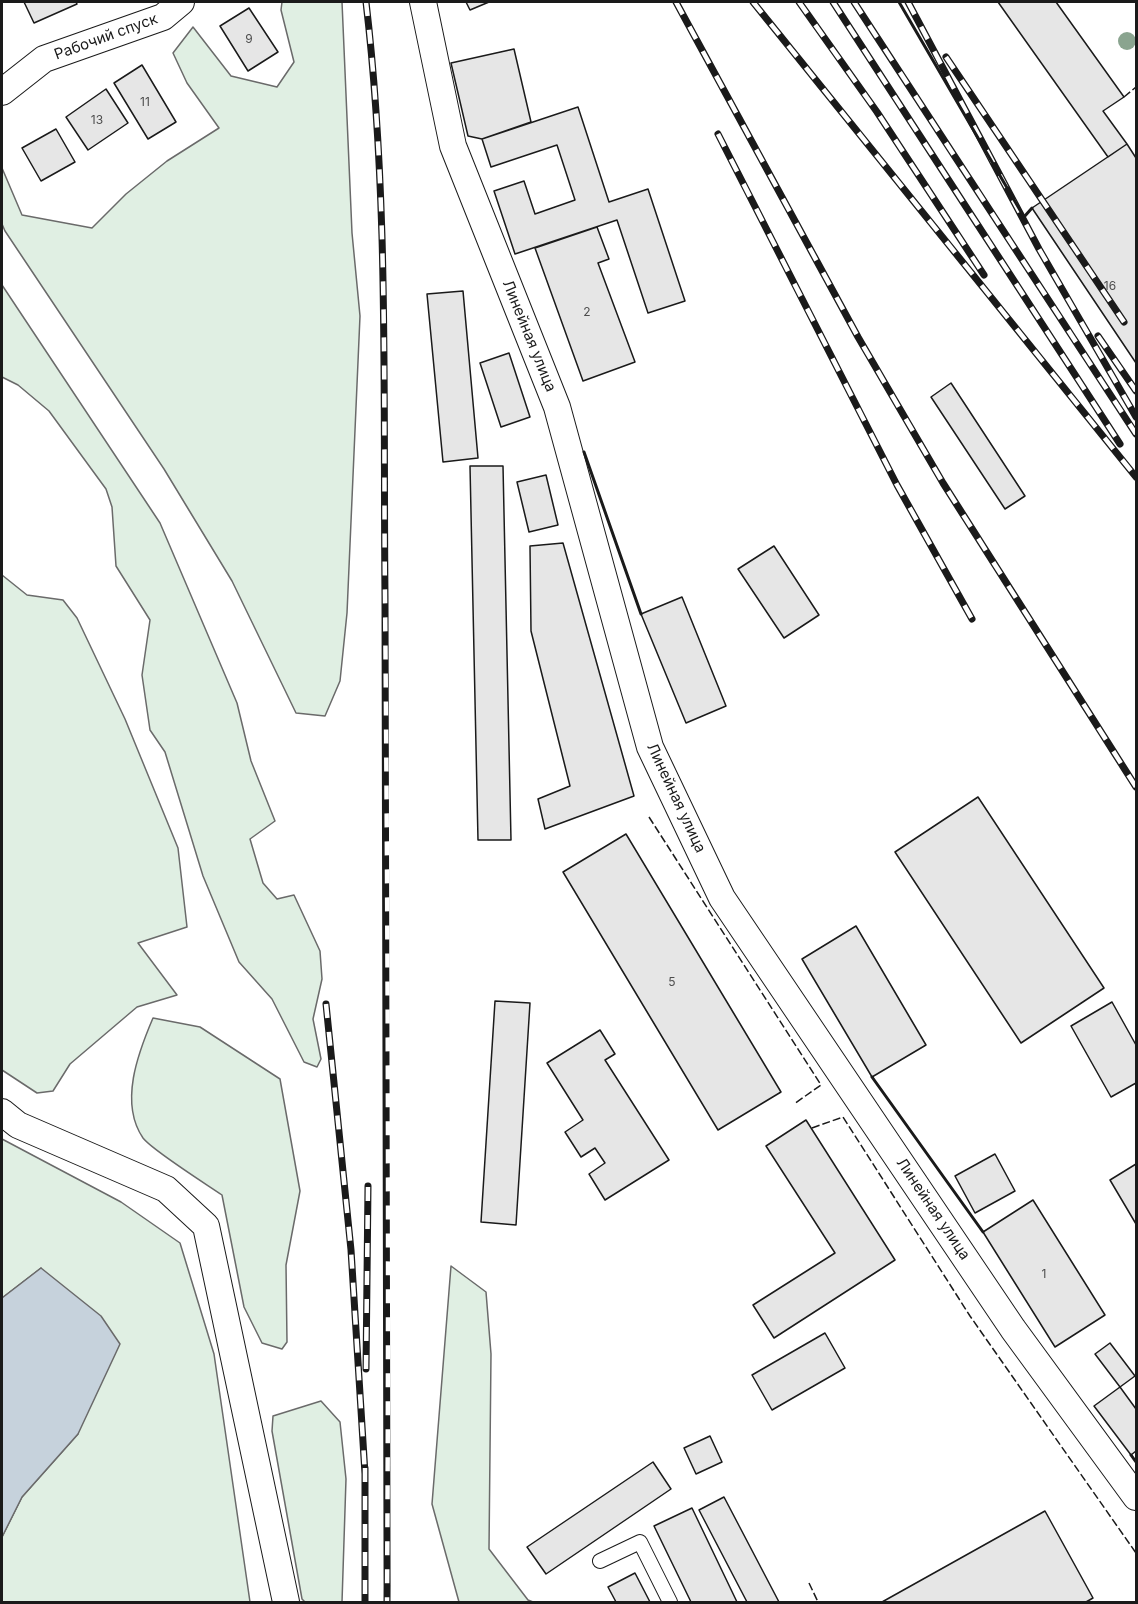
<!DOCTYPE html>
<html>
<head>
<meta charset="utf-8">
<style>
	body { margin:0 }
	#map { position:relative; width:1138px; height:1604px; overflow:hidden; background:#fff; font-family:Inter,sans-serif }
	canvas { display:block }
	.frame { position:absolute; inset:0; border:3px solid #1a1a1a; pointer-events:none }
</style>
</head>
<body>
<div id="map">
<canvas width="1138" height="1604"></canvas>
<div class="frame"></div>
</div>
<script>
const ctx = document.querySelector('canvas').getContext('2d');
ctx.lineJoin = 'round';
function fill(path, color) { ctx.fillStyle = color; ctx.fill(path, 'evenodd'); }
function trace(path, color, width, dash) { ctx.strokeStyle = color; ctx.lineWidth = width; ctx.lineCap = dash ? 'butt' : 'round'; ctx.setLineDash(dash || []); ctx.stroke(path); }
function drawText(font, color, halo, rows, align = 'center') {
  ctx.font = font + ' Inter,sans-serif'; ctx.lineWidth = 4.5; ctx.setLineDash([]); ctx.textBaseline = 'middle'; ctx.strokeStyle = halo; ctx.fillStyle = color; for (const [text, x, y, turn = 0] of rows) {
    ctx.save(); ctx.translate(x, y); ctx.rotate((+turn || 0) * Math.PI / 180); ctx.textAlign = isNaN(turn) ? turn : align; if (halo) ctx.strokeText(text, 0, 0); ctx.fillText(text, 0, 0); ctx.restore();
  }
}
const green = new Path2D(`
	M282,2h60l10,231 8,83 -13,297 -7,68 -15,35 -29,-3 -64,-132 -68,-112 -159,-238 -3,-7v-56l20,47 70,13 34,-34 41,-33 52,-33 -32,-45 -14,-30 20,-26 38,49 46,11 17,-25 -13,-52z
	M2,285l158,238 77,180 14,58 24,60 -25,18 13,44 14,16 17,-4 26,56 2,28 -9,40 8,40 -4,8 -13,-5 -32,-63 -33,-37 -36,-86 -38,-124 -15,-22 -8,-55 8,-55 -34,-54 -4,-59 -6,-18 -57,-78 -31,-26 -16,-8z
	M2,575l25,20 36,5 14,18 48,101 53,129 9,79 -49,16 39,52 -40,12 -67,57 -17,27 -16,2 -35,-23z
	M153,1018l47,9 80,52 20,112 -14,74 1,77 -5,7 -20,-6 -18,-36 -22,-112c-16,-11 -70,-45 -79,-57 -24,-35 -5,-85 10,-120z
	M2,1139l119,63 59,41 34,111 36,248h-248v-65l20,-40 56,-63 -37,-166 -39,30z
	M451,1266l35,26 5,62 -2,195 39,51 5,2h-74l-27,-98z
	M321,1401l19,21 6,57 -4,123h-37l-3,-3 -30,-168 1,-15z`);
fill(green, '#e0efe3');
trace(green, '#6a6a6a', 1.5);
const water = new Path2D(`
	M41,1268l60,48 19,28 -42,90 -56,63 -20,40v-239z`);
fill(water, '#c6d2dc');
trace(water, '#6a6a6a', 1.5);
const building = new Path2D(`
	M24,2h52l1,2 -43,19z
	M466,2h23l-19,8z
	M998,2h58l68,95 -21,14 24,33 -19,13z
	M249,8l29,44 -30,19 -28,-45z
	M514,49l17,73 -49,17 -14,-3 -17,-73z
	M142,65l34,57 -28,17 -34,-56z
	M106,89l22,34 -40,27 -22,-33z
	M578,107l31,95 39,-13 37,112 -37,12 -31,-93 -102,34 -21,-63 30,-10 11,33 40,-14 -18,-55 -66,22 -9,-28z
	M56,129l19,33 -34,19 -19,-33z
	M1127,144l9,14v205l-104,-155z
	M597,227l12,32 -11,4 37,99 -52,19 -48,-133z
	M463,291l15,167 -35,4 -16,-168z
	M509,353l21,64 -29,10 -21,-64z
	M951,383l74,113 -20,13 -74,-112z
	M470,466h33l8,374h-33z
	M546,475l12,50 -29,7 -12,-50z
	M563,543l71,253 -89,33 -7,-30 32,-13 -39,-155 -1,-85z
	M774,546l45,69 -35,23 -46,-69z
	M682,597l44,109 -40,17 -45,-109z
	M978,797l126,191 -83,55 -126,-191z
	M626,834l155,258 -63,38 -155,-258z
	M856,926l70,119 -54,32 -70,-118z
	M495,1001l35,2 -14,222 -35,-3z
	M1112,1002l24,43v38l-25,14 -40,-71z
	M600,1030l15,24 -10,6 64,100 -64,40 -16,-26 16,-11 -10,-15 -14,9 -16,-25 18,-12 -36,-57z
	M806,1120l89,140 -121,78 -21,-33 82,-52 -69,-107z
	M995,1154l20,37 -40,22 -20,-37z
	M1136,1164v60l-26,-44z
	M1033,1200l72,115 -50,32 -72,-115z
	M825,1333l20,35 -73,42 -20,-35z
	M1110,1343l25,33 -15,11 -25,-33z
	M1120,1387l16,22v42l-5,4 -37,-49z
	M710,1436l12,26 -26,12 -12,-26z
	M653,1462l18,27 -125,85 -19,-27z
	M724,1497l55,105h-32l-48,-92z
	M692,1508l45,94h-46l-37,-76z
	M1045,1511l48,87 -7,4h-204z
	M635,1573l15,29h-34l-8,-15z`);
fill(building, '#e6e6e6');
trace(building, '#1a1a1a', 1.5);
const service = new Path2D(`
	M600,1561l40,-19 30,60`);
const minor = new Path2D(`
	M423,2l30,144 104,261 93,340 72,151 291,431 123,168
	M2,92l42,-33 119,-42 18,-15
	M2,1112l16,13 148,64 40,37 80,376`);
trace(service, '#1a1a1a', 16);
trace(minor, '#1a1a1a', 28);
trace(service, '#fff', 14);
trace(minor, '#fff', 26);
const rail = new Path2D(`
	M366,2c23,196 17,397 19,594 3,336 4,671 2,1006
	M676,2l182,335 85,146 193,304
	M753,2l383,475
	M799,2l78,110 107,163
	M833,2l287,442
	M854,2l282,432
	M908,2l131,247 97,168
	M946,57l178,265
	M718,134l179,351 75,134
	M1098,336l38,55
	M326,1004l25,246 14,224
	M366,1369l2,-183
	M365,1468v134`);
trace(rail, '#1a1a1a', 7);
trace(rail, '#fff', 4.5, [14]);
trace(new Path2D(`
	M1124,97l12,-10
	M649,817l172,268 -27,19
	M812,1128l31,-11 127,199 166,237
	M809,1583l9,19`), '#1a1a1a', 1.5, [8, 3]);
trace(new Path2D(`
	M899,2l125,215 8,-9
	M584,452l57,162
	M872,1077l111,155
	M1131,1455l5,7`), '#1a1a1a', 3);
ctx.fillStyle = '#8aa48f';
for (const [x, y] of [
	[1127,41]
]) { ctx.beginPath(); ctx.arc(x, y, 9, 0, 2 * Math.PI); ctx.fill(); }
drawText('12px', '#4d4d4d', null, [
	["9",249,39],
	["11",145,102],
	["13",97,120],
	["16",1110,286],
	["2",587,312],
	["5",672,982],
	["1",1044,1274]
]);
drawText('15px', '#1a1a1a', '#fff', [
	["Рабочий спуск",106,37,-20],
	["Линейная улица",529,336,68],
	["Линейная улица",676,798,65],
	["Линейная улица",933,1209,56]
]);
</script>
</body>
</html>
